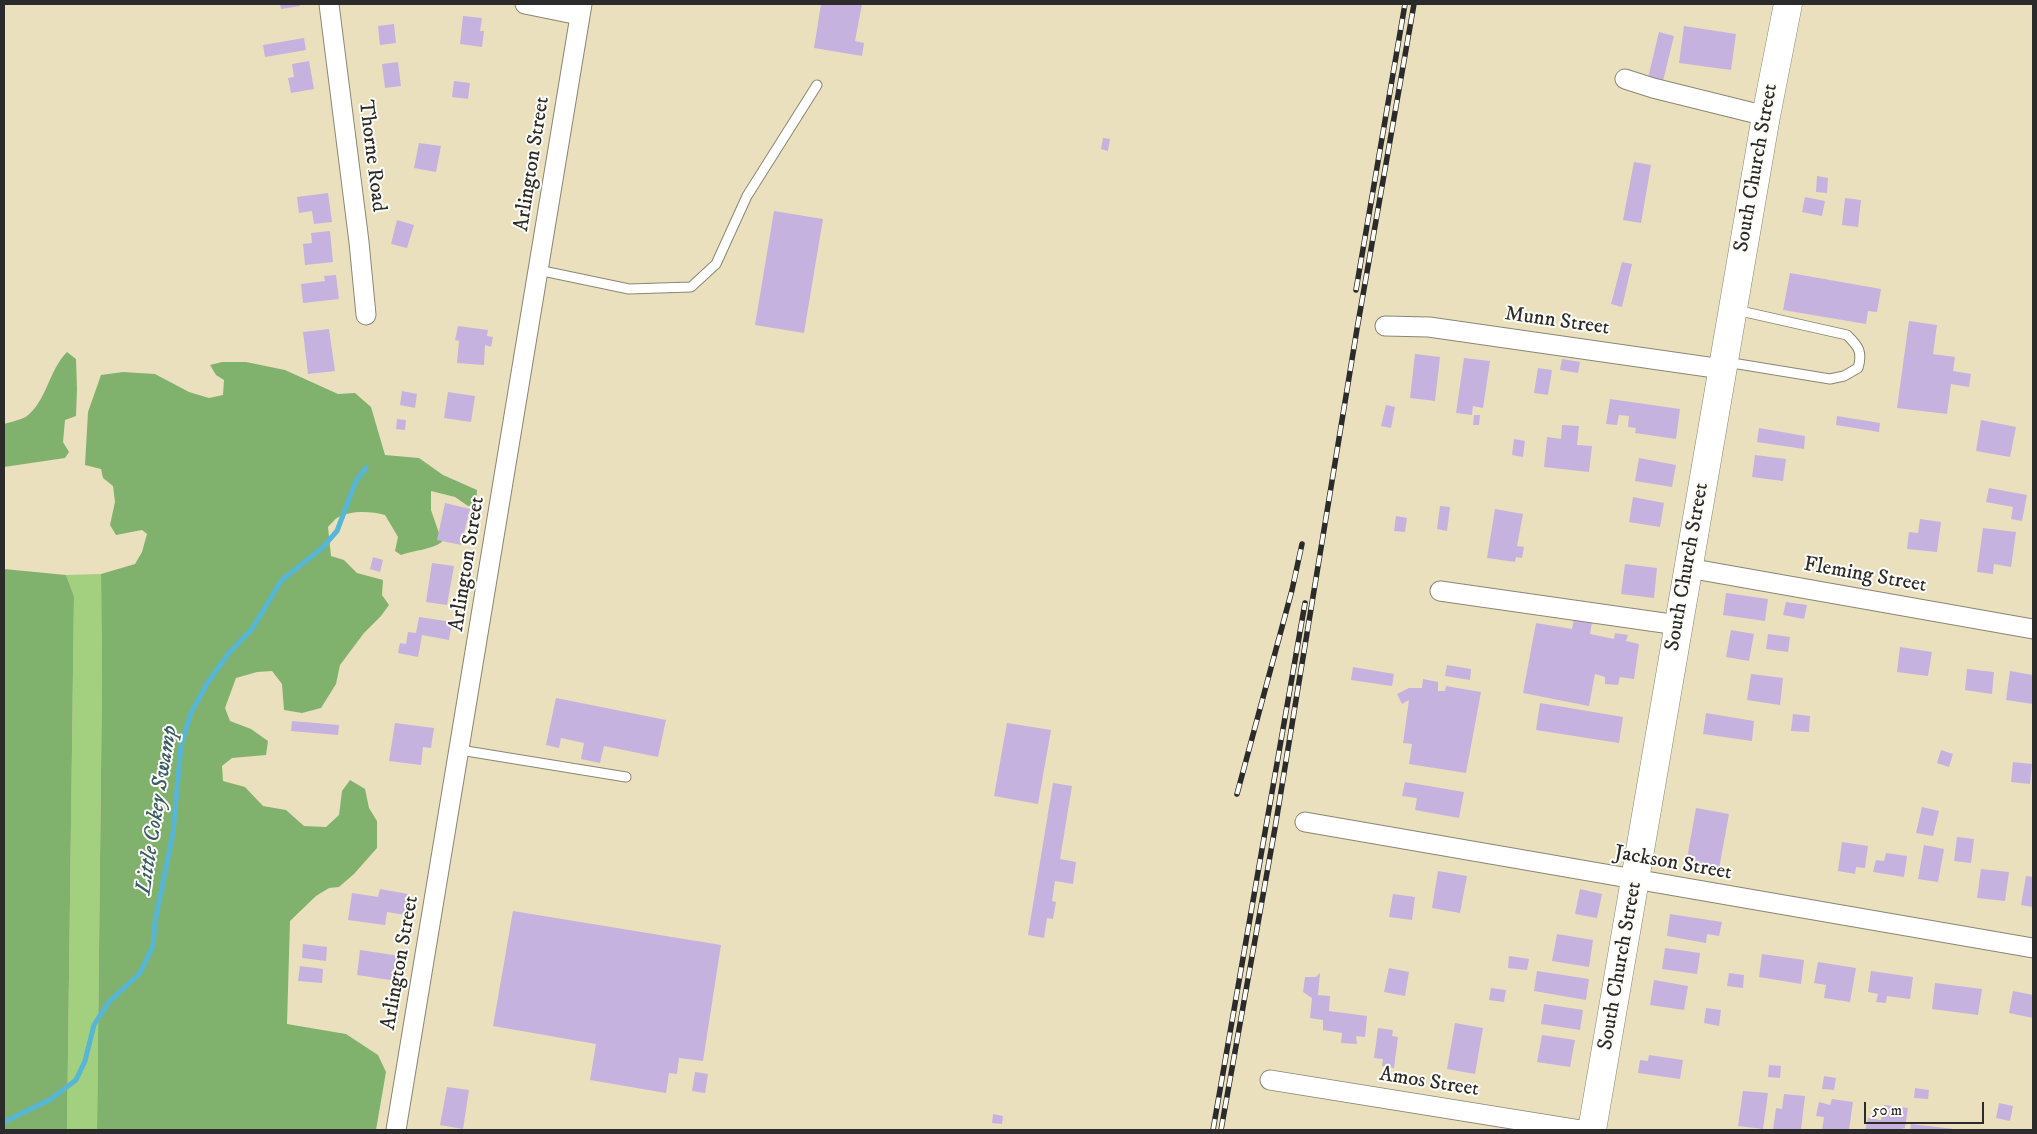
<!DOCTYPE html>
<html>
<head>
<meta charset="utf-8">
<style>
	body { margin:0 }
	#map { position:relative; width:2037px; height:1134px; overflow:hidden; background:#eae0be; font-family:"IM FELL DW Pica",serif }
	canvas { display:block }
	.frame { position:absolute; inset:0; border:5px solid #2b2b2b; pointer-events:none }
	.scale { position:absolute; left:1864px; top:1102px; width:120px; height:22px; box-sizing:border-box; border:2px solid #2b2b2b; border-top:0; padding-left:6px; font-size:15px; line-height:18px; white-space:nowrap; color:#2b2b2b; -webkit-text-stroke:4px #fdfcf7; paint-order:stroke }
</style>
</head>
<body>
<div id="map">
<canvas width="2037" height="1134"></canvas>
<div class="frame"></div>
<div class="scale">50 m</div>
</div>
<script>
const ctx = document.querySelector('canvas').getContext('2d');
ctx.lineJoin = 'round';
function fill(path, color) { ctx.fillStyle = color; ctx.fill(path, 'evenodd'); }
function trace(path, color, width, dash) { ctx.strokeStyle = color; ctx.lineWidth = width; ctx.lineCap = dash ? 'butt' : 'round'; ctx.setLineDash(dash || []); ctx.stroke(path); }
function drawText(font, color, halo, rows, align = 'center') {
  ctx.font = font + ' "IM FELL DW Pica",serif'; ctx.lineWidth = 4; ctx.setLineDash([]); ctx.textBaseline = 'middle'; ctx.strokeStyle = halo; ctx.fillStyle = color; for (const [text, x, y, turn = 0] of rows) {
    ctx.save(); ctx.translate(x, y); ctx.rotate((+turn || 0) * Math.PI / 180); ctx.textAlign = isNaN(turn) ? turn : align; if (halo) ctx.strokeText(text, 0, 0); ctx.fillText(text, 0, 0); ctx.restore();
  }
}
fill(new Path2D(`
	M101,574l1,105 -5,451h-30l7,-534 -8,-21z`), '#a2d07e');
fill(new Path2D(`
	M67,352l9,7 1,30 -1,27 -11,4 -2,22 6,10 -4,6 -61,9v-43c6,-2 17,-4 23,-8 20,-16 22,-46 40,-64z
	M222,362h24l39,8 53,24 17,-1 16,14 14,48 34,3 24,17 34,15 -1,15 -8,1 -13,-9 -24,-6v19l11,32c-12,8 -27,8 -41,13l-6,-4 3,-14 -13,-22c-14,-4 -35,-5 -48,3 -3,2 -6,6 -9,9l3,29 13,4 13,13 26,7 -1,15 7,10 -8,11 -17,17 -24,32 -4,19 -15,24 -19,5 -18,-3 -2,-26 -10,-13 -15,1 -21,6 -11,30 5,13 21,8 17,12 -2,14 -34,3 -10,8 1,15 22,6 18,19 23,4 18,16 22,1 13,-12 3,-24 8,-11 15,9 4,19 8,13v27l-23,26 -15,13 -10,1 -13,8 -26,25 -3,103 59,10 32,21 8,17 -10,58h-279l5,-451 -1,-105 34,-10 7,-12 5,-18 -5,-4 -26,5 -6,-10 5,-23 -2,-16 -10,-8 -2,-9 -16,-4 3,-53 13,-37 22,-3 32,2 34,18 20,6 14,-3 1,-15 -8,-5 -6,-10z
	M4,569l62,6 8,21 -7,534h-63z`), '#81b26d');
trace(new Path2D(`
	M4,1122l47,-23 25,-19 9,-19 9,-36 5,-8 10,-15 31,-29 13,-27 2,-24 18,-89 8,-87 10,-33 17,-31 21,-29 23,-24 29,-48 41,-33 15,-17 19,-50 10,-13`), '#57b6d5', 5);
fill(new Path2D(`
	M280,4h20v2l-19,3z
	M821,4h41l-7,37 9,2 -2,13 -48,-8z
	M463,16l19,2 -2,13h4l-2,16 -22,-3z
	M394,24l2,19 -16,2 -2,-19z
	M1684,26l52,8 -5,36 -52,-7z
	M1659,32l15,4 -11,45 -15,-3z
	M304,38l2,12 -41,7 -2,-12z
	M309,61l5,28 -23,4 -3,-15 6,-1 -2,-13z
	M398,62l3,24 -16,2 -3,-24z
	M454,81l16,2 -2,16 -16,-2z
	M1103,138l7,1 -2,12 -7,-2z
	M419,143l22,3 -5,26 -22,-4z
	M1634,162l17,3 -10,58 -18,-3z
	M1817,176l11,2 -1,15 -11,-1z
	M328,193l4,29 -18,2 -2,-13 -13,2 -2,-16z
	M1805,197l20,4 -3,15 -20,-4z
	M1845,198l16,2 -3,27 -16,-2z
	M774,211l49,8 -19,114 -49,-8z
	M397,220l17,5 -7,23 -16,-4z
	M330,231l3,31 -28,3 -2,-21 9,-1 -1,-10z
	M1622,262l10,2 -10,43 -11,-3z
	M1790,273l91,16 -4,23 -9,-1 -2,13 -83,-14z
	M336,275l3,24 -36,4 -2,-19 24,-3 -1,-5z
	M1909,321l28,4 -4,29 22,3 -2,14 18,3 -2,13 -18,-3 -4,30 -50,-6z
	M458,326l30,4 -1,6 6,1 -2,10 -6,-2 -1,20 -27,-2 2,-22 -4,-1z
	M329,329l6,42 -27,3 -5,-42z
	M1415,354l25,3 -5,44 -25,-3z
	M1464,358l26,3 -7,47 -10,-2 -1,9 -16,-2z
	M1562,359l18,3 -2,11 -18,-3z
	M1538,368l14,2 -4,25 -14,-2z
	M402,391l15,3 -2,14 -15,-3z
	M448,392l27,4 -4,26 -27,-4z
	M1610,399l70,10 -4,30 -41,-6 1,-5 -8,-1 1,-11 -10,-1 -2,10 -11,-1z
	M1386,405l9,2 -4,21 -10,-2z
	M1474,415h6l-1,10h-6z
	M1837,416l43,7 -1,9 -43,-7z
	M397,419l9,1 -1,10 -9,-1z
	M1981,420l35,7 -6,30 -34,-6z
	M1562,425l17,1 -2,19 15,1 -3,26 -45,-5 3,-30 14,2z
	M1759,428l46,8 -1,13 -47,-7z
	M1514,439l11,2 -2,16 -11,-2z
	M1755,455l31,4 -3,22 -31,-4z
	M1639,458l37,7 -4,22 -37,-6z
	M1989,488l38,7 -5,26 -11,-2 2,-12 -27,-5z
	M1633,497l31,6 -4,24 -31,-5z
	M445,503l25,6 -9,36 -24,-5z
	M1440,506l10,1 -3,24 -10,-2z
	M1495,509l28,5 -6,32 7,1 -2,11 -6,-1 -1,5 -28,-4z
	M1396,516l11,2 -2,14 -11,-1z
	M1920,519l21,3 -4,30 -30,-3 2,-17 9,1z
	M1983,528l33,4 -5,35 -17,-3 -1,10 -16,-2z
	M373,557l10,3 -3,12 -10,-3z
	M432,563l22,3 -7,39 -21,-3z
	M1625,564l32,4 -3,30 -33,-4z
	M1726,593l42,6 -3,22 -42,-6z
	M1786,602l21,3 -3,14 -21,-4z
	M419,617l33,5 -3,18 -27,-5 -4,22 -20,-4 2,-10 6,1 2,-12 8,1z
	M1574,619l18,3 -2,12 24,5 1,-6 13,2 -2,6 13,3 -5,35 -14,-2 -2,8 -13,-1v-7l-10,-3 -6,32 -66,-13 13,-70 36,6z
	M1731,630l23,4 -5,27 -23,-4z
	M1768,634l22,3 -2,15 -22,-3z
	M1900,647l32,5 -4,24 -31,-4z
	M1447,665l24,4 -1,11 -25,-4z
	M1353,667l41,7 -2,12 -41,-6z
	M1967,669l27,3 -2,22 -27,-4z
	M2010,671l23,4v29l-27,-4z
	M1751,674l32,4 -3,27 -33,-5z
	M1423,679l15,3v9h7l1,-5 35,6 -15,81 -57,-9 3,-20 -9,-1 6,-43 -7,4 -5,-10 12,-6h13z
	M556,698l110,22 -8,37 -54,-11 -4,17 -19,-4 3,-16 -23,-5 -2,10 -13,-3z
	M1540,703l83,14 -4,26 -83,-13z
	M1706,713l48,8 -2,20 -49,-7z
	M1793,714l17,2 -1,16 -18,-1z
	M292,721l47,4 -1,10 -47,-4z
	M395,723l39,5 -3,20 -8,-1 -2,18 -32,-4z
	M1007,723l44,7 -13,74 -44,-8z
	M1941,750l12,4 -4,13 -12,-4z
	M2013,762l19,2 -2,20 -19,-2z
	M1405,782l59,10 -5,26 -44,-8 2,-12 -15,-2z
	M1053,783l19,3 -12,73 16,3 -3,22 -18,-3 -3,20 4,1 -3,17 -6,-1 -3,20 -16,-3z
	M1922,807l17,4 -6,25 -17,-3z
	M1696,808l33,6 -10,55 -33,-5z
	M1957,837l17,2 -3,24 -17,-2z
	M1842,842l26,4 -3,22 -9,-1 -1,7 -17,-3z
	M1924,845l20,4 -6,33 -20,-3z
	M1886,853l21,3 -3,21 -31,-5 3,-12 8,1z
	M1981,869l28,3 -4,29 -28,-3z
	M1438,871l29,5 -7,37 -28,-5z
	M2026,876l7,1v30l-12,-2z
	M380,889l28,5 -3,21 -18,-3 -2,13 -37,-5 4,-27 26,4z
	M1580,889l22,5 -5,24 -22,-4z
	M1393,894l22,3 -3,23 -23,-3z
	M513,911l208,34 -18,116 -24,-3 -2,16 -8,-1 -3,20 -76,-13 6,-36 -103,-18z
	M1670,914l52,8 -3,14 -12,-2 -1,9 -39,-7z
	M1557,934l36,6 -4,27 -37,-6z
	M303,944l24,3 -1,14 -24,-3z
	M1665,948l35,5 -3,21 -35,-5z
	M360,950l40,6 -3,25 -40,-6z
	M1762,954l42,6 -3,24 -42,-7z
	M1509,956l20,3 -2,11 -19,-2z
	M1818,962l38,6 -6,34 -26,-4 2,-13 -12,-2z
	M300,966l23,3 -1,14 -24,-2z
	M1389,968l20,4 -4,24 -21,-4z
	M1537,971l52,8 -3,21 -52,-9z
	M1871,971l42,6 -3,22 -23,-3 -1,7 -10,-1 2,-8 -10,-2z
	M1320,973l-2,22 12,1 -1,15 38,5 -2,21 -9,-1 1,8 -16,-1 1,-10 -19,-3v-10l-13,-2 2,-20 -9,-6 2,-15h11z
	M1729,973l15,2 -1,13 -16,-2z
	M1654,980l34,6 -4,24 -34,-5z
	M1935,983l47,6 -4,26 -46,-6z
	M1491,988l15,2 -2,12 -15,-2z
	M2013,991l20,4v23l-24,-5z
	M1544,1004l39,6 -3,20 -39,-6z
	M1706,1008l15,2 -2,16 -15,-3z
	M1455,1023l28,5 -8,46 -28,-5z
	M1378,1028l15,2 -1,6 6,1 -4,31 -12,-2 1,-7 -9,-1z
	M1542,1035l33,5 -5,27 -33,-5z
	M1649,1055l34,5 -3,19 -42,-6 2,-13 8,1z
	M1769,1065l12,1 -1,12 -12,-1z
	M695,1072l13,2 -3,19 -13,-2z
	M1824,1076l12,2 -2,12 -12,-1z
	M447,1087l22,3 -6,39 -23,-4z
	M1915,1088l14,2 -1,9 -14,-1z
	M1743,1091l25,2 -5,36 -25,-3z
	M1784,1094l21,2 -4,34h-28l3,-22 6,1z
	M1832,1099l21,3 -4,28h-27l2,-13 -8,-1 3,-14 11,3z
	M1999,1103l14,3 -3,15 -14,-3z
	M1884,1105l24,3 -3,20 -7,2h-33l3,-12 13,2z
	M993,1114l10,2 -1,8 -10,-1z
	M1911,1124l43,5v1h-44z`), '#c6b2df');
const service = new Path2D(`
	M538,270l91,19 62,-2 25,-23 31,-68 70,-111
	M1726,362l104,17 14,-3 14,-8c5,-17 0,-22 -11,-33l-111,-25
	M460,750l166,27`);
const minor = new Path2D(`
	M329,4l30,238 7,73
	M525,4l54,11
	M1625,79l28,9 113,28
	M1385,326l44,1 293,42
	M1688,568l345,61
	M1440,591l238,34
	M1305,822l728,126
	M1270,1080l310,50
	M396,1130l186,-1126`);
const primary = new Path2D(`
	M1592,1130l174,-1014 22,-112`);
trace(service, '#8a8674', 11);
trace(minor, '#8a8674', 21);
trace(primary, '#8a8674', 29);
trace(service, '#fff', 9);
trace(minor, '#fff', 19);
trace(primary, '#fff', 28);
const rail = new Path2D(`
	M1356,290l49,-286
	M1237,794l55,-204 10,-46
	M1213,1130l92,-527
	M1221,1130l54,-302 82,-499 57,-325`);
trace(rail, '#2b2b2b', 5.5);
trace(rail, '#fdfcf7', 4, [11]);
drawText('21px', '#2b2b2b', '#fdfcf7', [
	["Thorne Road",371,156,83],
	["Arlington Street",533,164,-81],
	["South Church Street",1757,168,-80],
	["Munn Street",1557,322,8],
	["Arlington Street",468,564,-81],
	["South Church Street",1688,567,-80],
	["Fleming Street",1865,576,10],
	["Jackson Street",1673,864,10],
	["Arlington Street",401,963,-80],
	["South Church Street",1621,966,-80],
	["Amos Street",1429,1083,9]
]);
drawText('italic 22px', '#3a5c66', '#fdfcf7', [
	["Little Cokey Swamp",158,810,-81]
]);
</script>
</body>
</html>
